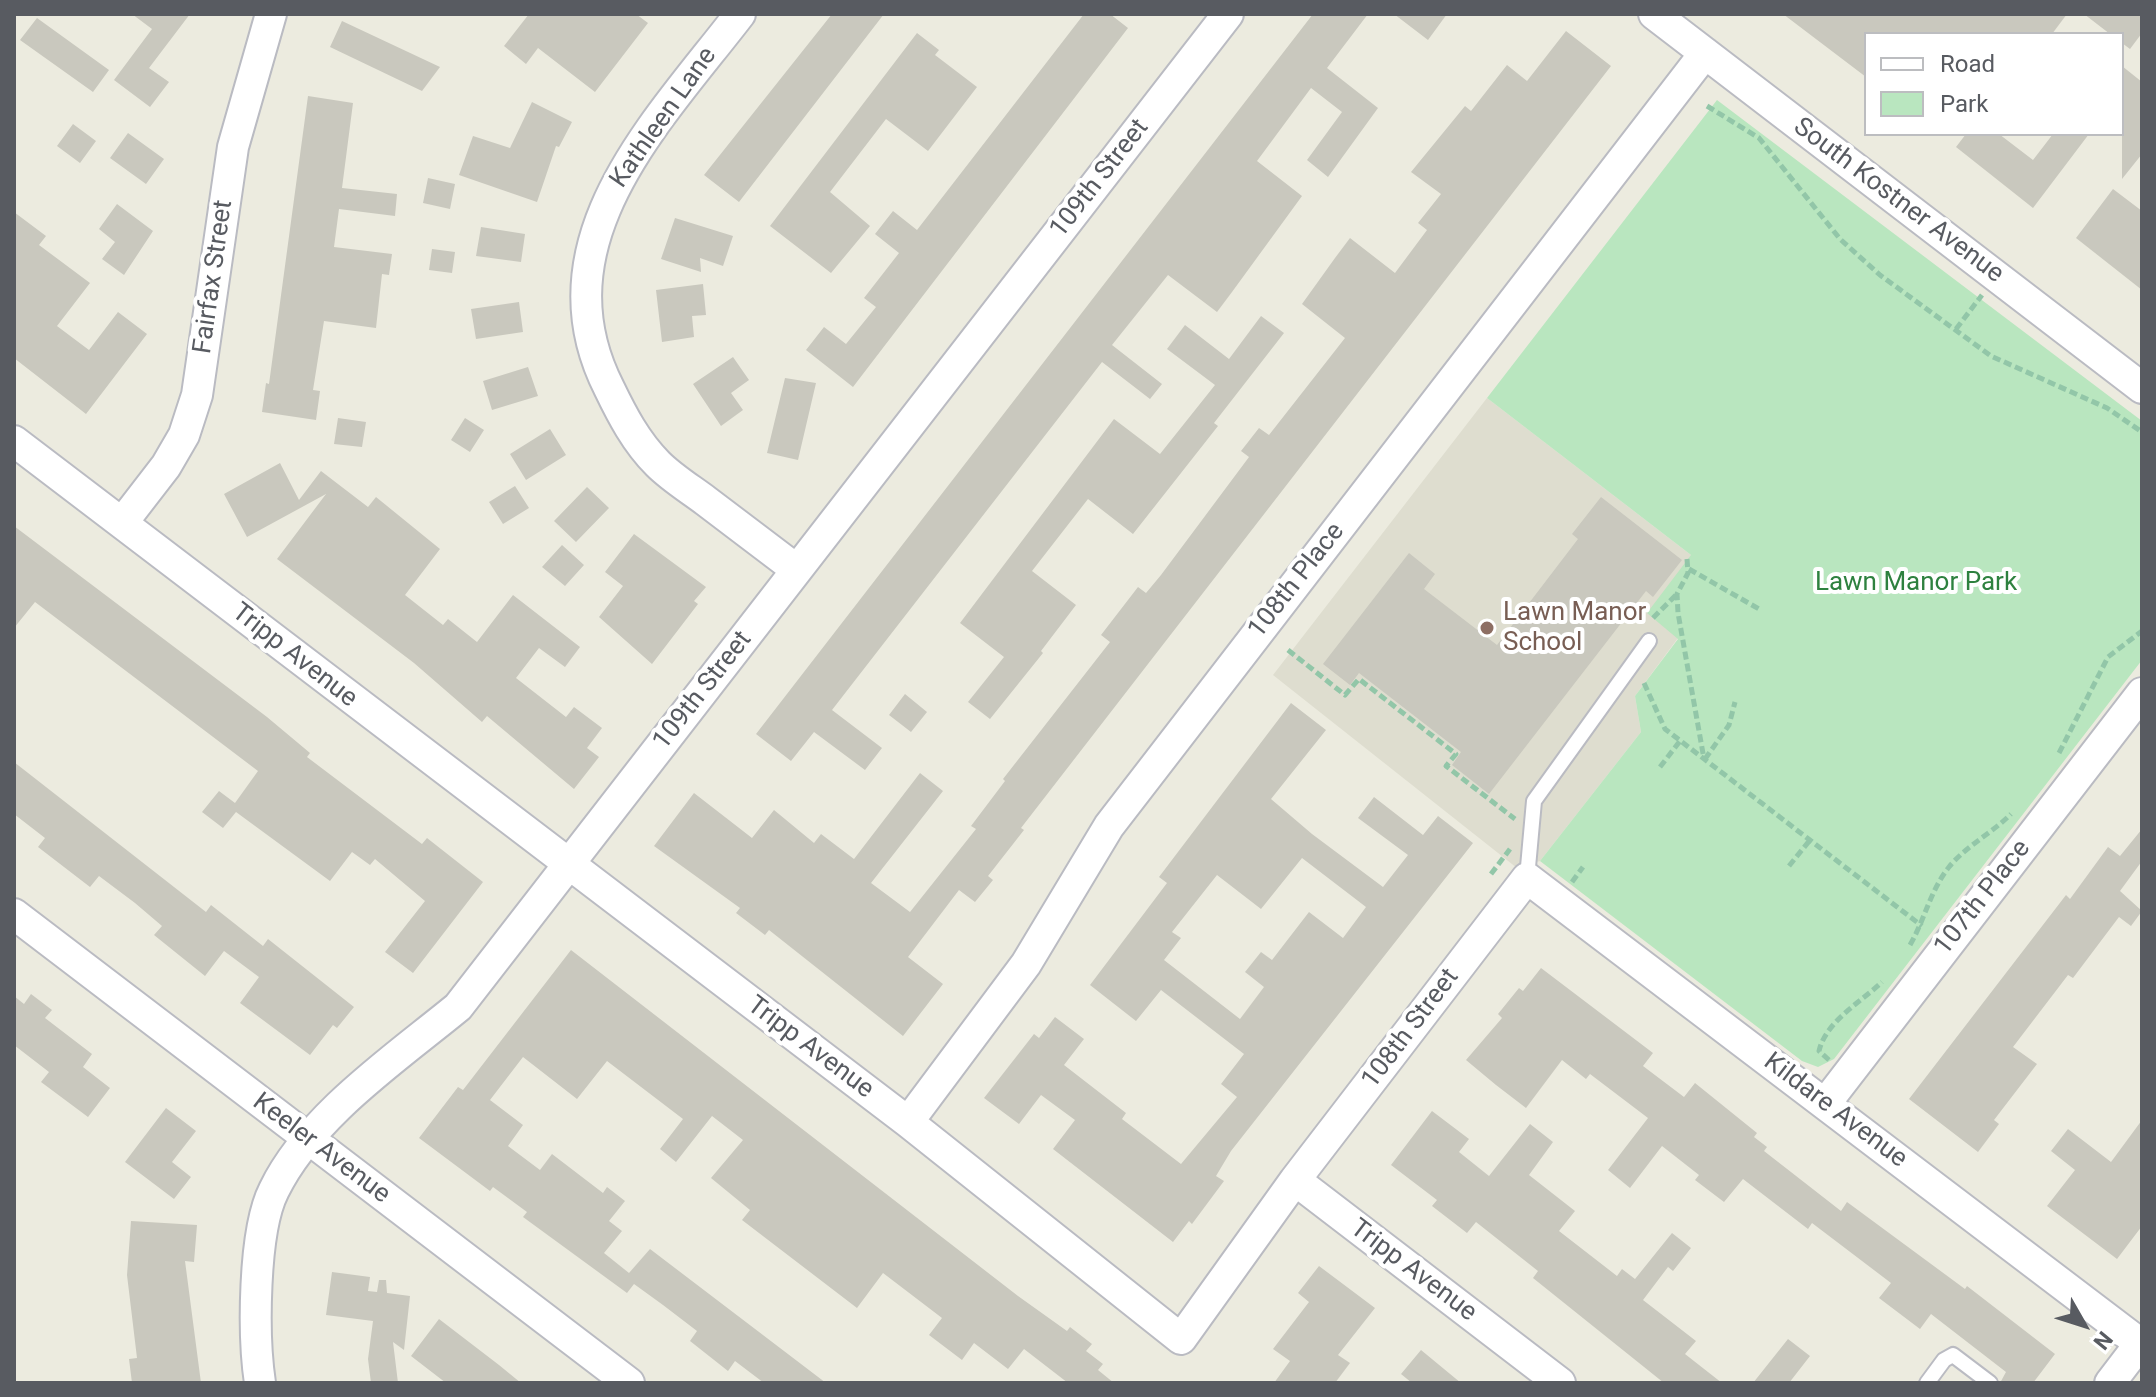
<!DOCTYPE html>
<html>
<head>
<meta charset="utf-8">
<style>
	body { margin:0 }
	#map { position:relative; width:2156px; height:1397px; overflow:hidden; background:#ecebdf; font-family:Roboto,sans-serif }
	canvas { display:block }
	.frame { position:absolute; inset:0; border:16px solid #585b61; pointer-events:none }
	.legend { position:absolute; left:1864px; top:32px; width:260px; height:104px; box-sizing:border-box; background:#fff; border:2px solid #bcbdc0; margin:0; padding:10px 14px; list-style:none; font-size:24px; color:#585b61 }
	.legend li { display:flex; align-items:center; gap:16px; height:40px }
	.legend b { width:40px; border:2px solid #bcbdc0 }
	.north { position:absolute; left:2044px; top:1285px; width:80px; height:80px; -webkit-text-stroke:6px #fff; paint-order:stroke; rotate:129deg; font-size:22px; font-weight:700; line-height:32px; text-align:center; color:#585b61 }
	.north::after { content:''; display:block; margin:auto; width:28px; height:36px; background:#585b61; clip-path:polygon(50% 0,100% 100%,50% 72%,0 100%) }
</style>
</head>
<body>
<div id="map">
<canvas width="2156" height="1397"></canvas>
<div class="frame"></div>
<ul class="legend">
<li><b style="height:10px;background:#fff"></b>Road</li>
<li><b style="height:22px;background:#b9e6bf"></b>Park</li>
</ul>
<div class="north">N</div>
</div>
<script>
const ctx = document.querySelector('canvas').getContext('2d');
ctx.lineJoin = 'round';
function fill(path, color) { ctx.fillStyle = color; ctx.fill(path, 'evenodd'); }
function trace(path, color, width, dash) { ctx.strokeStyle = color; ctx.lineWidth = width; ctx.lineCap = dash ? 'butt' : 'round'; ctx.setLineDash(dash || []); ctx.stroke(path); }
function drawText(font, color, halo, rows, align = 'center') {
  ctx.font = font + ' Roboto,sans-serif'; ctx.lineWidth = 8; ctx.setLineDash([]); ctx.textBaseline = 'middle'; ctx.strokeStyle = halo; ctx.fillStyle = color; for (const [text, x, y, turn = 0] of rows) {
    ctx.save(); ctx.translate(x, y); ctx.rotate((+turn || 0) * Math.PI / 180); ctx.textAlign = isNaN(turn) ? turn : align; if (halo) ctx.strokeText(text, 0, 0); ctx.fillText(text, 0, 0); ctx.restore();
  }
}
fill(new Path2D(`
	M1487,398l204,157 -13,83 -43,58 6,36 -101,129 -23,7 -244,-193z`), '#deddcf');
fill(new Path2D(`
	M1717,100l425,321v239l-308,399 -16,8 -16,-6 -262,-200 101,-129 -6,-36 43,-57 -31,-26 44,-58 -204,-157z`), '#b9e6bf');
fill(new Path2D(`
	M132,14h58l-41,54 20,14 -19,25 -36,-27 38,-51z
	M529,14h107l12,9 -53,69 -57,-44 -12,16 -22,-18z
	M832,14h52l-145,188 -35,-27z
	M1084,14h26l18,14 -275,359 -47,-37 18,-23 22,17 30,-37 -12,-9 35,-45 -24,-19 18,-23 24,19z
	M1313,14h55l-41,54 51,40 -50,69 -21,-17 35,-48 -31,-24 -54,73 45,35 -70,96 -15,20 -49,-37 -56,70 50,39 -12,15 -48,-37 -270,348 50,38 -17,22 -51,-38 -23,29 -35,-27z
	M1394,14h53l-19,26z
	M1783,14h284l-15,20h-186v43z
	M2084,14h58v19l-12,16 -8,-6v-9h-12z
	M37,18l72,52 -16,22 -73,-52z
	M342,21l98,46 -18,24 -92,-44z
	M1566,31l45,35 -590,762 3,2 -36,46 5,4 -18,22 -16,-12 -51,67 35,27 -40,52 -134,-106 -4,5 -29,-22 4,-5 -86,-62 40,-53 58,45 22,-28 40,33 7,-9 33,25 66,-86 23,18 -72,92 39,29 66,-83 -5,-3 34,-45 -2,-2 107,-137 -9,-7 37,-48 8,6 15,-18 88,-118 -8,-6 18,-23 10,7 76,-97 -43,-34 33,-46 15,-20 45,35 32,-43 -9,-7 23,-29 -30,-22 54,-66 6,5 36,-46 20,16z
	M917,33l22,17 -4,5 42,32 -49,64 -42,-32 -56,73 40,34 -39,47 -61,-47z
	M2122,66l20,16v72l-20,25z
	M308,96l45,7 -11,85 55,6 -2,22 -56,-7 -5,38 58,7 -3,21 -7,-1 -6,54 -52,-7 -11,69 7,1 -4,29 -54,-8 4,-29 3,1z
	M532,102l40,20 -13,25 -3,-1 -19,56 -78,-27 14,-39 37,12z
	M73,124l23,17 -16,22 -23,-17z
	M128,133l36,26 -18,25 -36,-26z
	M1966,134h33l34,26 20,-26h36l-56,74 -77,-61z
	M428,178l27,6 -5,25 -27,-6z
	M2113,189l29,22v79l-66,-52z
	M117,204l36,27 -29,44 -22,-16 13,-17 -16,-13z
	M14,212l32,24 -7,9 51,38 -33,43 32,24 29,-38 29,22 -61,80 -72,-56z
	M675,218l58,18 -10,30 -23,-8 1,14 -40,-13z
	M481,227l44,7 -4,28 -45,-6z
	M432,249l23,3 -3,21 -23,-3z
	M703,284l3,31 -14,1 2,21 -32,5 -6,-52z
	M519,302l4,30 -47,7 -5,-30z
	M1261,316l23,17 -70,90 4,3 -85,108 -45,-35 -56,72 44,34 -35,46 2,2 -53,66 -22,-17 36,-45 -44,-34 154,-204 46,35 55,-69 -48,-36 18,-24 44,34z
	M733,357l16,23 -18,13 12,17 -22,16 -28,-42z
	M528,367l10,29 -46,14 -9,-29z
	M785,378l31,5 -18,77 -31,-7z
	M338,418l28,4 -4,25 -28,-3z
	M465,418l19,12 -14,22 -19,-12z
	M550,429l16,26 -40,25 -16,-26z
	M280,463l19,37 22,-29 47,36 8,-10 64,52 -35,46 38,30 5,-6 29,23 36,-47 67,52 -15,20 -26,-19 -23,30 50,39 8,-10 28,21 -15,20 12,9 -25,32 -87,-73 -5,6 -68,-59 -137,-104 49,-65 -79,43 -23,-43z
	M515,486l14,22 -26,16 -14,-22z
	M587,487l22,21 -33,34 -22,-21z
	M1601,497l81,63 -29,37 -7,-6 -157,203 -37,-29 9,-13 -102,-79 -9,12 -27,-21 86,-111 26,21 -11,15 73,56 81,-106 -6,-5z
	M14,526l253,191 43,36 -3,4 115,87 5,-6 56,44 -70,91 -28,-21 40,-51 -50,-42 -5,6 -18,-13 -22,29 -94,-69 -13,16 -21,-16 17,-21 16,12 23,-32 -223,-169 -21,26z
	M634,534l72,53 -12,14 4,3 -46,60 -53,-47 24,-31 -18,-14z
	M562,545l22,20 -19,21 -23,-19z
	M905,694l22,18 -16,20 -22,-17z
	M1291,703l35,27 -55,69 41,35 71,53 25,-32 -50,-37 16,-21 49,38 15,-19 35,27 -242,308 -15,25 8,5 -32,43 -3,-3 -16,21 -120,-93 22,-29 -34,-25 -22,29 -35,-26 50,-64 5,4 16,-21 29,22 -20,26 62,48 -4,6 59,45 56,-67 -16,-13 23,-30 -83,-64 -25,31 -46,-36 77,-102 -8,-6zM1302,858l64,49 -23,31 -34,-26 -37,48 -11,-8 -16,20 19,15 -24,32 -76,-59 17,-22 -9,-6 45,-57 44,34z
	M14,762l192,150 5,-7 52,41 5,-7 86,68 -17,21 -4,-3 -23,30 -70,-52 19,-26 -35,-26 -19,25 -51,-41 8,-9 -27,-23 -36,-27 -9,11 -52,-40 7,-9 -31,-24z
	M2142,829v32l-22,30 22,20 -11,15 -12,-9 -46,61 -5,-3 -55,72 24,17 -43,56 5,4 -21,28 -69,-53 157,-204 4,4 38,-52 12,9z
	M571,950l447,346 49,35 3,-4 22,17 -6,7 17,13 -5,6 16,13h-46l-44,-34 -16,20 -34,-26 -12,17 -33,-25 13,-17 -59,-45 -26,35 -115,-88 8,-10 -39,-32 32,-38 -31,-24 -36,46 -16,-13 23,-30 -76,-58 -30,38 -54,-42 -33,43 33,25 -15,21 32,24 12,-16 51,39 4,-6 18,14 -16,20 13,10 -18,22 25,20 21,-24 176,134h-62l-29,-22 -7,10 -38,-30 7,-10 -34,-26 -29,-21 -7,9 -104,-76 4,-5 -34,-25 -3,4 -71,-53 39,-51 5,3z
	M1541,968l112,85 -10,13 41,31 11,-14 62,50 -3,4 13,10 -3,4 77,60 6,-9 118,87 2,-3 88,68 -22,29h-33l6,-11 -75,-58 -11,15 -41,-31 12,-15 -79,-60 -4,6 -65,-50 -19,23 -29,-22 4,-5 -37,-29 -32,42 -22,-18 40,-52 -58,-44 -4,5 -24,-19 -36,48 -30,-23 -30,-25 36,-42 -4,-4 21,-26 4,3z
	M31,994l21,16 -7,8 47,36 -9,13 27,21 -22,29 -47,-35 8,-10 -35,-27v-49l10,8z
	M166,1108l30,23 -24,31 19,15 -17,22 -49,-37z
	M1432,1111l37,28 -10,13 30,24 41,-52 23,18 -24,33 46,36 -16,20 58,45 5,-7 13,10 37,-46 19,15 -18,23 -5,-4 -25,33 53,41 -11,13 37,29h-58l-131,-105 5,-7 -62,-49 -9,11 -35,-27 5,-6 -46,-35z
	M2142,1120v106l-25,33 -70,-53 28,-36 -24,-19 17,-22 43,33z
	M131,1221l66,4 -3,37 -9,-1 16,122h-69l-3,-24 8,-1 -10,-83z
	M1319,1266l56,42 -37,47 12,8 -15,20h-61l16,-22 -17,-12 36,-47 -11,-9z
	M332,1272l38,5 -2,14 9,1 2,-12h7l1,13 23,3 -6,54 -11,-8 5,41h-27l-3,-24 5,-38 -47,-6z
	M439,1319l60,46 22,18h-75l-35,-27z
	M1788,1339l22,17 -21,27h-36z
	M1421,1350l40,33h-49l-11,-9z`), '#c9c8be');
const lane = new Path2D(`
	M1527,878l7,-77 115,-160
	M1927,1383l17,-23 9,-5 37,28`);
const street = new Path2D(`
	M740,14c-83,108 -205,228 -131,374 13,27 27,54 49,76 14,14 32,25 48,37 30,23 61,46 91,69
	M1654,14l488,374
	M14,441l894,681 273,217 114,-159 232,-302 615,467
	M122,523l44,-57 18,-31 13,-40 36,-248 38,-133
	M14,914l615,469
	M1825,1104l317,-411
	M908,1122l118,-158 83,-138 596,-773
	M1295,1180l265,203
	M260,1383c-7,-46 -7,-152 14,-193 36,-74 122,-132 184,-183l770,-993
	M2110,1383l32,-42`);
trace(lane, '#babbc2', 18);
trace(street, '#babbc2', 34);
trace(new Path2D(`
	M1707,106l52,32 81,101 40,36 111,81 116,52 35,24
	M1956,329l26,-34
	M1687,559l1,14 -11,21 1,19 26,146
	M1689,569l70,40
	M1653,618l23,-23
	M1288,650l57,45 14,-16 97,75 -10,12 69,53
	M1644,683l21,46 257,197
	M2059,753l49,-96 34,-26
	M1705,759l24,-34 6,-23
	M1660,767l20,-26
	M1789,866l21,-26
	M1491,874l19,-25
	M1572,882l11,-15
	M1910,945c15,-26 20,-54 39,-78 17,-21 43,-34 62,-53
	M1829,1060l-10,-9c7,-30 42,-49 63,-69`), '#92c6a8', 5, [8, 4]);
trace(lane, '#fff', 14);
trace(street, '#fff', 30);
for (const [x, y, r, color] of [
	[1487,628,8,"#8d6e63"]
]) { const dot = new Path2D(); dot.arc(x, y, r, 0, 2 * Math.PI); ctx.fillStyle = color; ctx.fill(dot); trace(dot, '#fff', 3); }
drawText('26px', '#585b61', '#fff', [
	["Kathleen Lane",664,118,-55],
	["109th Street",1100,179,-52],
	["South Kostner Avenue",1898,201,37],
	["Fairfax Street",214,277,-82],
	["108th Place",1297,581,-52],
	["Tripp Avenue",294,656,38],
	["109th Street",703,691,-52],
	["107th Place",1983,898,-52],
	["108th Street",1411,1029,-53],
	["Tripp Avenue",810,1048,37],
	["Kildare Avenue",1835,1111,37],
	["Keeler Avenue",321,1149,37],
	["Tripp Avenue",1413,1271,37]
]);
drawText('26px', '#2e813f', '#fff', [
	["Lawn Manor Park",1916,583]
]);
drawText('26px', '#785e54', '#fff', [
	["Lawn Manor",1503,613],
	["School",1503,643]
], 'left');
</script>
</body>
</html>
